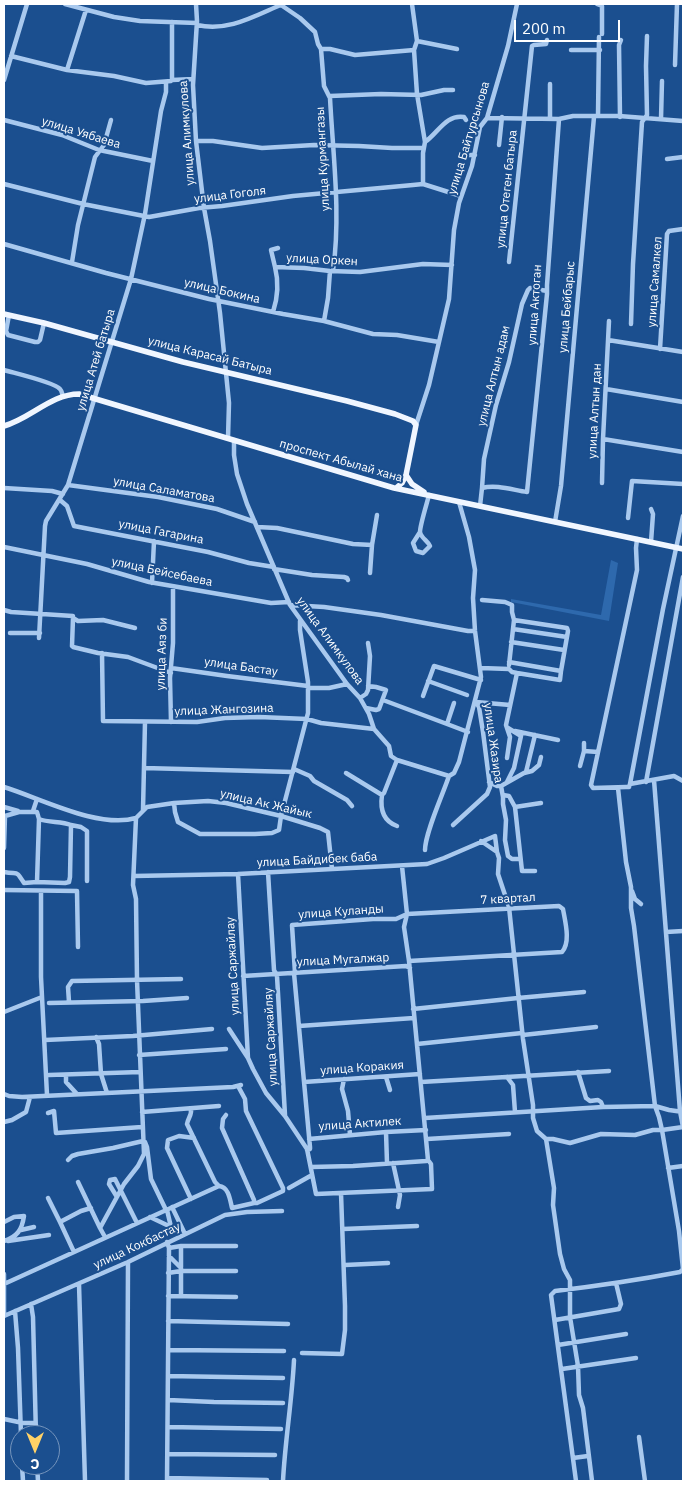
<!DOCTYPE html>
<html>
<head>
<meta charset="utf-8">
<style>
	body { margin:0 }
	#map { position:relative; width:687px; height:1485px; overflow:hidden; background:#1b4f8f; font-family:"IBM Plex Sans",sans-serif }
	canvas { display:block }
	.frame { position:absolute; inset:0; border:5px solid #fff; pointer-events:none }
	.north { position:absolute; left:10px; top:1425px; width:50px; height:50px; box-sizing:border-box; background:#1b4f8f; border:1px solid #7695bc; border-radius:50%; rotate:180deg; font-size:14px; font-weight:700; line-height:20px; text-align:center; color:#fff }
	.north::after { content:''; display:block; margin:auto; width:18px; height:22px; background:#ffd166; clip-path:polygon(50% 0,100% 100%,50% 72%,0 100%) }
	.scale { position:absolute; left:514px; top:20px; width:106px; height:22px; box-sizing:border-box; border:2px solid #fff; border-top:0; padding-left:6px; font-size:15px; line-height:18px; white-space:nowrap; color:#fff; -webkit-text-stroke:4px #1b4f8f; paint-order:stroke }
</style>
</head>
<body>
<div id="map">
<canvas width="687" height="1485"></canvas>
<div class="frame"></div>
<div class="north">С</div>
<div class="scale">200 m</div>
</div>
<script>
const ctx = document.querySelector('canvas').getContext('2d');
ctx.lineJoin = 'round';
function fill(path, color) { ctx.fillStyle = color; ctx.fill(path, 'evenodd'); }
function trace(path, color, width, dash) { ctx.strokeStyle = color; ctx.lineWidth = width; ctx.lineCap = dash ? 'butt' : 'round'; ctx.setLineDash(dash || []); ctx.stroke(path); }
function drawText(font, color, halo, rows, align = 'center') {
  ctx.font = font + ' "IBM Plex Sans",sans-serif'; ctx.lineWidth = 4; ctx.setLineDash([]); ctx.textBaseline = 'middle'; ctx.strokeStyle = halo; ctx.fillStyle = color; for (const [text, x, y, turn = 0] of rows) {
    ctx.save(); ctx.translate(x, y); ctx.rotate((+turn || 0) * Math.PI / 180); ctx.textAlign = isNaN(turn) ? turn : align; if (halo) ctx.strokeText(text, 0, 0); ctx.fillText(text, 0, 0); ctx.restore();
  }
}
fill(new Path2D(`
	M611,560l7,3 -9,58 -98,-19v-3l90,16z`), '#2e69ad');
trace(new Path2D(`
	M65,4l49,13 26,4 57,2
	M196,4l1,17 -4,64 3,56 8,67 6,33 10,72 9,90 -1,35
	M412,4l5,37 -3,9 3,44 8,48 -2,11v31
	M597,4l5,2v28
	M281,5l19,13 15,14 3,12 3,5 3,37 6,12c3,57 11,117 3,173
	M197,25c32,7 57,-9 86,-21
	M417,41l40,8
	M321,49h9l25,6 59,-5
	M571,50h29
	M11,56l56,14 47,6 32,7 25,-2 1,-1 21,-1
	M675,65l2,-61
	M67,70l19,-60
	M4,80l23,-76
	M172,80v-58
	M330,96l51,-2 40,1 23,-5h9
	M598,116l1,-79
	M620,117l-1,-72 2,-5
	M487,118l72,1 14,-3h46l64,5
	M550,119v-35
	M661,119l1,-38
	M4,120l58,15 37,15 54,11
	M196,141h17l49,7 52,-3 45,1 33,2h32
	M425,142c13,-9 21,-28 39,-25l2,3
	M499,145l3,-28
	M464,155h11
	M667,159l16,-2
	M4,184l79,20 66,13 50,-9 23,-2 71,-10 120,-11 10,-1 38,12
	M4,244l102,29 103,26 74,15 41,7 49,13 24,1 42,7
	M278,248l-7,2 4,17 29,1 26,3 30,1 63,-8 29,1
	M72,262l6,-37 17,-68 9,-12 7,-25
	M509,262l23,-216 2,-1 12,-1 1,-4
	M273,312c5,-15 6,-29 2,-45
	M9,315l-3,16 2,4 27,7h3l2,-2 4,-17
	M324,321l4,-23 2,-27
	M631,324l2,-60 7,-111 2,-31 5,-7 -1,-49 1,-30
	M608,340l75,12
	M660,349l7,-115 2,-3 14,-2
	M4,370c10,3 50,12 56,19 2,2 2,5 3,7
	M606,389l77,13
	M416,425l13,-40 20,-86 5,-69 5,-27 13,-37 8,-39 7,-9 21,-72 9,-42
	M603,439l80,13
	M234,440v15l3,19 10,30 43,101 57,79 13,14 9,16 5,15 15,17 2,10 6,4 52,16 5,-3 5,-11 22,-85 -6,-46 -2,-33 2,-28 -6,-33 -10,-35
	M602,483l1,-44 6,-118
	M68,485l90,12 59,12 38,13
	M4,488l48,3 11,3
	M482,488l2,-29 12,-54 13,-43 13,-58 6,-14 2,-2 17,3
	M60,500l7,6 7,20 134,26 41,11 25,4
	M480,506l2,-18c14,-4 31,2 45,4l20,-198v-9l12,-166
	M628,518l4,-37 51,3
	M555,522l6,-36 33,-369
	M257,527l20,1 76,16 19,1
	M420,532l-7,11 3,8 7,2 7,-7c-2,-5 -9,-8 -10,-14 0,-7 7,-29 9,-37
	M637,539l-1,9 1,22 -46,215 2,3 33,-1h3l1,-3 44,-8 9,5
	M651,542l2,-28 -2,-5
	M4,547l83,17 62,18 122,21 18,-1
	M274,569l38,6 32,2 3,1 1,2
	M370,573l2,-28 5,-30
	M152,583l2,-42
	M482,600l23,2 7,3v7l2,8 -5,45
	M290,605l34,2 57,8 87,16h7
	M4,610l7,2 62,4v2l5,3 25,-1 32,8
	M73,618l-1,28 1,1 25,6 30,4 43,16
	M513,629l54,8
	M10,633h30
	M39,638l6,-112 1,-5 22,-36 63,-206 14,-65 16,-103 5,-19v-10
	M511,642l53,8
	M102,653l1,68 94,1 28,-4 34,-1 48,2 14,4 53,6
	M509,662l52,9 7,-40 -1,-3 -53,-8
	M171,668l56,8 81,10
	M481,668l28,1 3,3 5,1 -11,52 4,12 -3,21
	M517,673l43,7 1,-9
	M428,681l39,14
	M308,688h21l18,-4
	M423,696l11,-30 47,14
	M360,698l6,-4 2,-4 2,-34 -2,-13
	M383,700l64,24
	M476,702l34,3
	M454,703l-7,21 21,8
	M366,708l10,2 3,-1 7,-19 -10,-3 -8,-1
	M171,722l-1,-44 3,-35v-56
	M515,731l43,9
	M584,743v8
	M580,766l4,-15 14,1
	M144,768l149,4
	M294,769l16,7 4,5 33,19 5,6
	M526,772l9,-37
	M346,773l36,22 2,-2 13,-33
	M654,780l26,331 3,16
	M489,782l8,4h4l23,-13 8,-2 7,-6 2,-8
	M507,782l7,-14 7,-32 -13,-8
	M646,782l37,-205
	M630,784l33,-175 20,-93
	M501,786l2,11v7l3,16 -1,20 3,16 4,3h8
	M4,787c36,11 94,42 132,31
	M382,795c-2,14 1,26 15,31
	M503,795l6,1 6,11 7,64h13
	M174,803l1,9 3,10 22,12h55l17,-1 7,-3 2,-14 27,-103v-31l-8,-52v-9
	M4,807l14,4
	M515,807l26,-4
	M143,810l2,-88
	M33,811l4,-12
	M136,818l11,-11 27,-4 34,-2 18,2 55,13 39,12 8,4 4,37
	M71,825l10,2 6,4v50
	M453,825l34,-31 3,-7 -7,-55 -4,-25 -3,-5
	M481,841l16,11
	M4,848l1,-32 14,-4h18l2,7 -2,63 -13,1c-9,-14 -5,-8 -20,-11
	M425,850c0,-17 18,-56 24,-74
	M402,866l5,48 -3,13 5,34
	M268,872l6,98 3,6 8,139
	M238,874l10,184
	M134,876l104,-2 189,-10 17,-6 51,-22 2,16 2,6 -1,16 11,33 14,132 10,66v13l4,13 9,8 8,49 -1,17 7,49 4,15 6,11v37l8,49 1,29 4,13 9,73
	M37,882l28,1 4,-1 1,-5 1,-52c-10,-4 -22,-2 -32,-6
	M4,890l73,1 1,56
	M41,891v86l6,118
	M632,891l3,8 6,5
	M666,932l17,-1
	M294,973l16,174v2l-3,1
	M243,976l163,-10 4,2
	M518,998l66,-6
	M69,1002l-1,-15 4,-6 109,-2
	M49,1003l94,-2 44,-3
	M413,1009l105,-11
	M4,1012l38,-15
	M299,1026l115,-8
	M229,1029l19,29 5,11 13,24 19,23 22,33 9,45 116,-5 -1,-25 -3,-4 -19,-199 153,-9c9,-10 3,-31 1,-43l-4,-3 -152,8 -11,5h-23l-81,6 3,48
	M523,1035l73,-8
	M96,1037l3,7 2,30 6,19
	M45,1040l88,-4 79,-7
	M417,1044l105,-11
	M139,1055l87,-6
	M49,1075l91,-3
	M66,1075v7l11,12
	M386,1077l4,13
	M507,1077l6,8 2,27
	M344,1079l-2,10 6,22 2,24
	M304,1082l116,-8
	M421,1082l188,-11
	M4,1094l5,2 13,1 211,-10 8,-2
	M603,1107l52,-1 14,4 14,2
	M191,1109c1,6 -3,9 -4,15l28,58 4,4
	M142,1112l77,-6
	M48,1113l6,-2 2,22 86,-6
	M226,1115l-3,4 -1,9 32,72v3
	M425,1118l178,-11 -2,-5 -3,-2 -8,1 -4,-3 -8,-26
	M4,1122l8,-2 14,-8 4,-15
	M386,1132l1,31
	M309,1139l77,-7 40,-2
	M427,1139l82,-5
	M546,1139h7l17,4 31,-9 34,1 18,-5h9l21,-3
	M145,1142l2,5 4,32 15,31
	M68,1160l4,-4 6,-2 35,-6 30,-7
	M393,1163l7,32 -2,12
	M311,1167l42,-1 73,-5 2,-1
	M668,1168l15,-2
	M78,1182l22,46
	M289,1188l23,-13
	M117,1197l-8,-13 1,-4 5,-1 22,44
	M48,1198l12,24 21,-11 10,-3
	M191,1199l-24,-51 1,-8 11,-4 15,2
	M172,1207l13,27
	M167,1210l4,17
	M150,1217l21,10
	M4,1222l10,-5 10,-1c-2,14 -7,21 -20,25
	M60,1222l14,30
	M343,1229l74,-3
	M21,1230l13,-3
	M105,1237l-5,-9 24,-44 14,-18 6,-12 -7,-174 -1,-81 -3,-14 3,-67
	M8,1241l41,-6
	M167,1242l2,6 -2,233
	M169,1248l12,-2h55
	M169,1256l12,12v28
	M345,1265l43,-2
	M181,1267v-21
	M168,1273l13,-2h55
	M4,1274v10
	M79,1284l6,197
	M168,1296l68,1
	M31,1304l2,13 3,118
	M15,1311l3,37 3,87
	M4,1316v-32l215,-98c10,1 11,14 13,22l22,-5h3l26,-12v-3l-37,-77 -1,-12 -7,-13
	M4,1316l124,-54 97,-47 22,-3 35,-1
	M555,1320l64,-11 2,-5 -5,-21
	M168,1321l120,3
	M558,1345l68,-11
	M168,1350l116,1
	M302,1353l40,1 3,-24v-24l-4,-113
	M562,1369l74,-11
	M168,1376l115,2
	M168,1400l46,2 69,1
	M4,1419l19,4h11l2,2
	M168,1427l113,2
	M639,1437l6,44
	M168,1454l107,1
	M573,1458l15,-2
	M22,1465l1,16
	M37,1465l1,16
	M167,1478l100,2
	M127,1481l1,-219
	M283,1481c2,-40 9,-80 11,-121
	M576,1481l-25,-186 4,-4c42,-5 83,-11 125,-19l3,-3 -4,-38 -17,-101 -3,-13 -4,-11 -21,-180 -3,-18v-21l-5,-25 -8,-74`), '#a9c9ee', 4.5);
trace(new Path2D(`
	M4,314l40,9 139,39 164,39 48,13 18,7 3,4 -10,50 -4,8 -6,5
	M4,426c26,-7 47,-32 75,-32l315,94 289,61
	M406,475l6,9 12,8`), '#f0f6ff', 5.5);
drawText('12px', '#fff', '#1b4f8f', [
	["улица Уябаева",81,133,17],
	["улица Алимкулова",187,133,-94],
	["улица Байтурсынова",469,138,-73],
	["улица Курмангазы",323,159,-93],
	["улица Отеген батыра",507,189,-84],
	["улица Гоголя",230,195,-7],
	["улица Оркен",322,260,3],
	["улица Самалкел",655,282,-86],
	["улица Бокина",222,291,13],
	["улица Актоган",535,305,-86],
	["улица Бейбарыс",567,307,-85],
	["улица Карасай Батыра",210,356,14],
	["улица Атей батыра",96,360,-73],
	["улица Алтын адам",494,376,-76],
	["улица Алтын дан",595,411,-87],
	["проспект Абылай хана",341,461,16],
	["улица Саламатова",164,490,10],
	["улица Гагарина",161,532,11],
	["улица Бейсебаева",162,572,12],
	["улица Алимкулова",330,641,54],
	["улица Аяз би",162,654,-88],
	["улица Бастау",241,667,8],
	["улица Жангозина",224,710,-2],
	["улица Жазира",493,743,82],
	["улица Ак Жайык",266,804,13],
	["улица Байдибек баба",317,860,-3],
	["7 квартал",508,899,-3],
	["улица Куланды",341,912,-4],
	["улица Мугалжар",343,960,-3],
	["улица Саржайлау",233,966,-93],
	["улица Саржайляу",271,1037,-93],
	["улица Коракия",362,1068,-4],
	["улица Актилек",360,1124,-4],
	["улица Кокбастау",137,1246,-25]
]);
</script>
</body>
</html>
